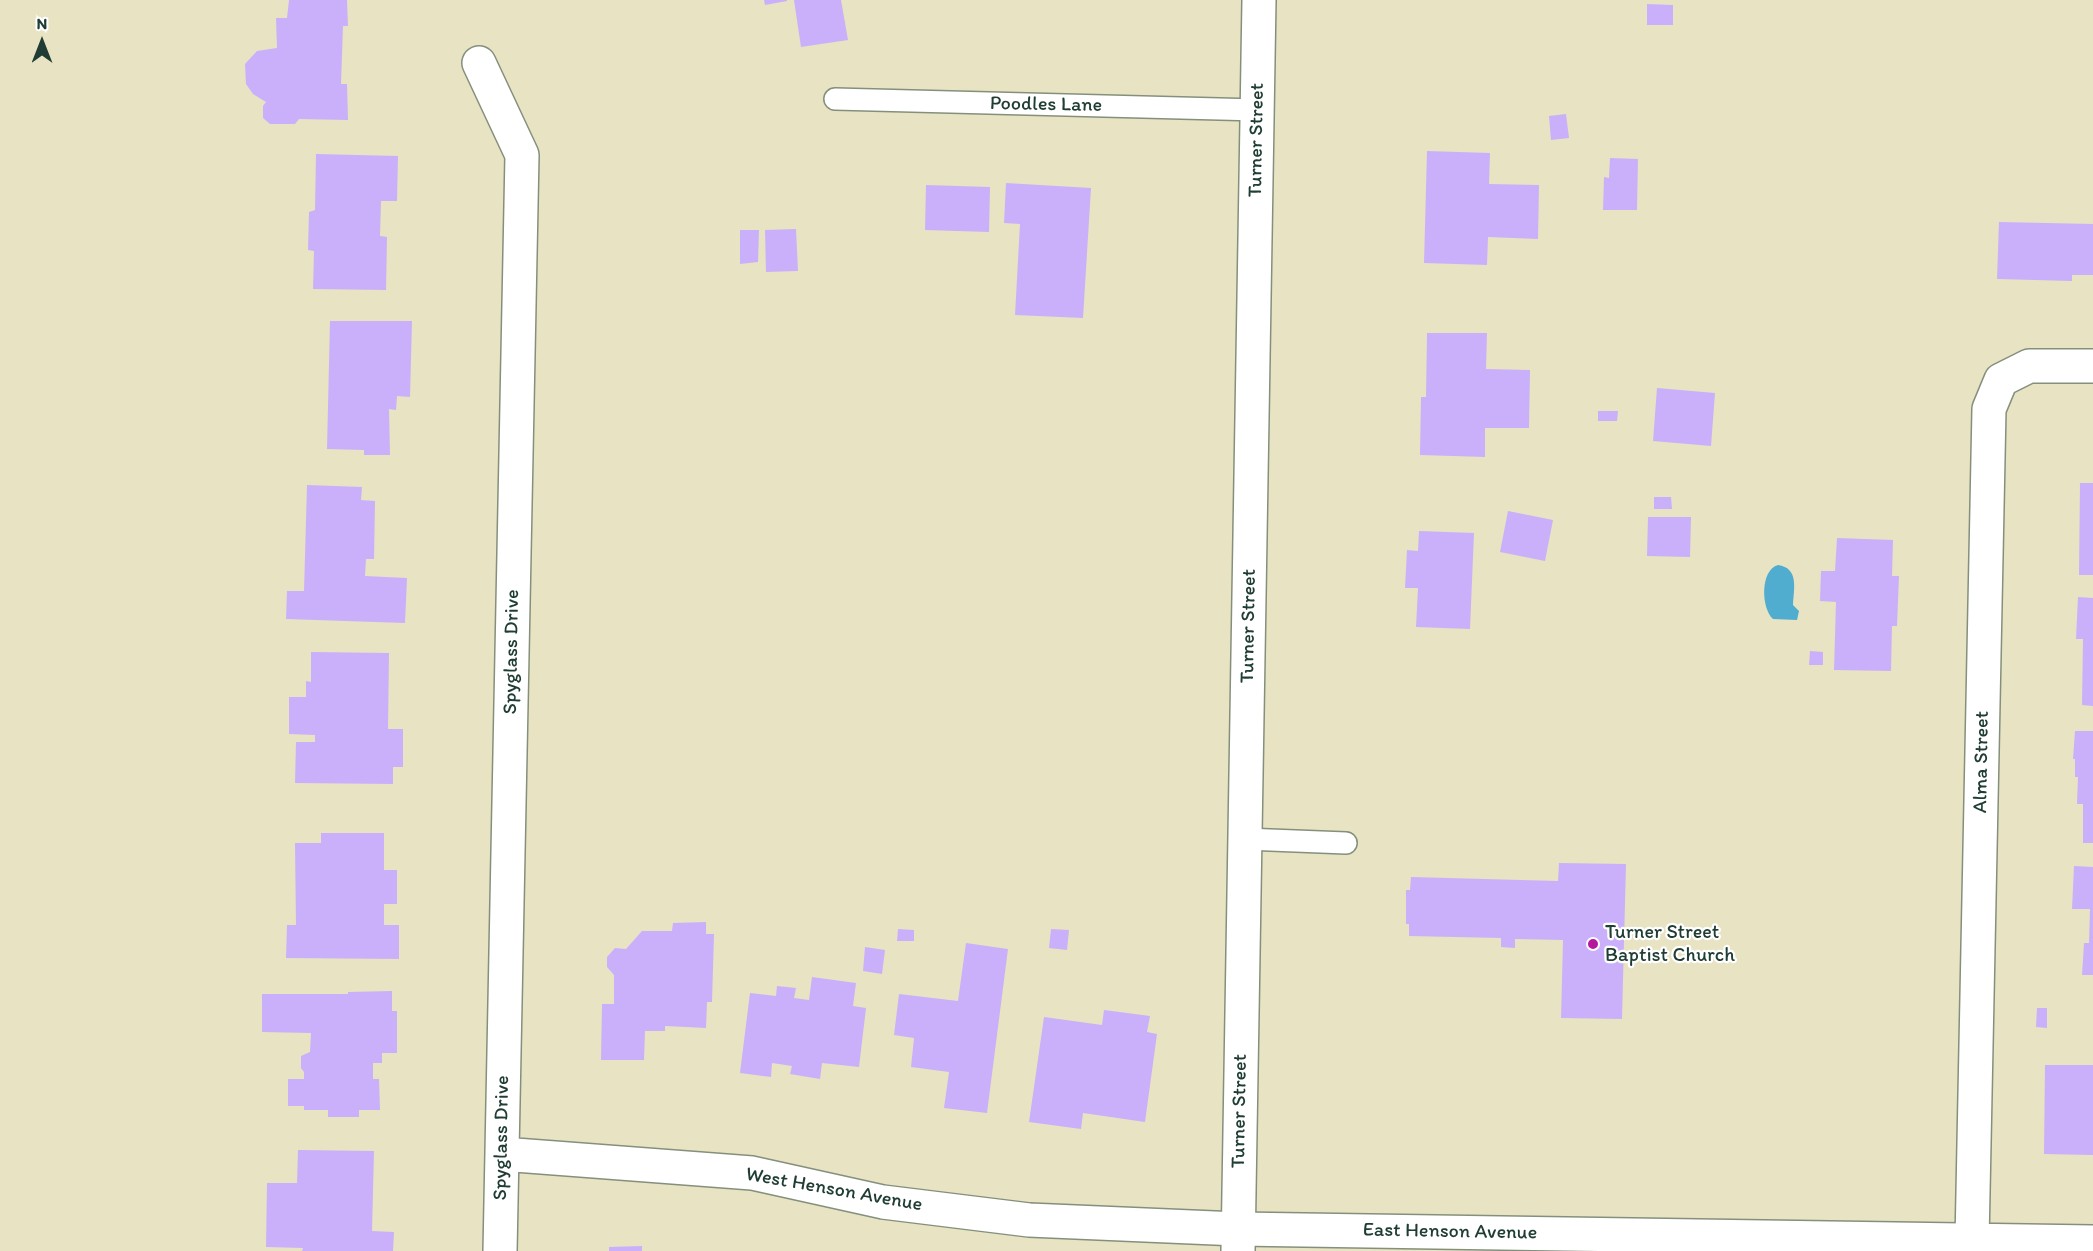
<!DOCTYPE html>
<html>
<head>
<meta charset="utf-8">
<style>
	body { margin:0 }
	#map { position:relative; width:2093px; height:1251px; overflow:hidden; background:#e8e3c3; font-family:Itim,sans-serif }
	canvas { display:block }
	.north { position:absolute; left:12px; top:12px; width:60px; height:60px; -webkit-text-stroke:4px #fff; paint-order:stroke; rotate:0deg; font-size:16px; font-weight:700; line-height:24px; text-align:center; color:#1f3d34 }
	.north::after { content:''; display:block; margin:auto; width:21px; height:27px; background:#1f3d34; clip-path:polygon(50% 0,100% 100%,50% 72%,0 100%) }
</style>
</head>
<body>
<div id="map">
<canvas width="2093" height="1251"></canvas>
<div class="north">N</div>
</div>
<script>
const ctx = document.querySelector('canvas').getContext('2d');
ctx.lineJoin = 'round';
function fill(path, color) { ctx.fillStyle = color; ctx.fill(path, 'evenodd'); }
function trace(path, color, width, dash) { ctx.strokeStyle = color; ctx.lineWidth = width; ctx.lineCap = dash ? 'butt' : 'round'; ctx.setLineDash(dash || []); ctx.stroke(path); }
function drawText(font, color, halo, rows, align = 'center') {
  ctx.font = font + ' Itim,sans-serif'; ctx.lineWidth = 4.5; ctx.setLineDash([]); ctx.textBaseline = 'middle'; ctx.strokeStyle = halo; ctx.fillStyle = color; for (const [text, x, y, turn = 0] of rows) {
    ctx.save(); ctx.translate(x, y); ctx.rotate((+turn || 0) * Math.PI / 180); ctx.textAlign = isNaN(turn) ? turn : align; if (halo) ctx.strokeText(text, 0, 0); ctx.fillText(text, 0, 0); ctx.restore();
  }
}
fill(new Path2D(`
	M1778,565c21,3 16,23 15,40l6,6 -2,9 -24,-1c-12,-11 -13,-49 5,-54z`), '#51adcf');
fill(new Path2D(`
	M289,0h58l1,26h-5l-2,58h6l1,36 -49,-1 -4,5h-25l-7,-6v-12l3,-4 -13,-8 -7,-10 -1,-20 12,-13 20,-3 -1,-30h11z
	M764,0h23v1l-22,4z
	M794,0h47l7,40 -47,7z
	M1647,4l26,1v20h-26z
	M1566,114l3,24 -18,2 -2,-24z
	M1427,151l63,2 -1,31 50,1 -1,54 -50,-2 -1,28 -63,-2z
	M316,154l82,2 -1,45h-16l-1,35 7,1 -1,53 -73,-1 1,-38 -6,-1 1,-38 6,-2z
	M1610,158l28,1 -1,51h-34l1,-33 5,1z
	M1006,183l85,5 -8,130 -68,-3 5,-91 -16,-1z
	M926,185l64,2 -1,45 -64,-2z
	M1999,222l94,2v51h-21v6l-75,-2z
	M796,229l2,42 -32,1 -1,-42z
	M740,230h19l-1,32 -18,2z
	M330,321h82l-2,76 -13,-1 -1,14 -7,-1 1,46h-26v-5l-37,-1z
	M1427,333h60l-1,36 44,1 -1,58h-44v29l-65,-2 1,-58h5z
	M1657,388l58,5 -4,53 -58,-5z
	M1598,411h20l-1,10h-19z
	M2080,483h13v92h-14z
	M307,485l55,2 -1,13 14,1 -1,58h-8l-1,17 42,2 -2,45 -119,-4 1,-28h17z
	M1654,497h17l1,12h-18z
	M1508,511l45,9 -8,41 -45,-9z
	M1648,517h43l-1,40 -43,-1z
	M1419,531l55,2 -4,96 -54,-2 2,-39h-13l2,-38 11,1z
	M1837,538l56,2 -1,36h7l-2,50h-5l-1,45 -57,-1 2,-68 -16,-1 1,-30h14z
	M2078,597l15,1v108l-11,-1 1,-66h-7z
	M1810,651l13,1v13h-14z
	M311,652l78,1 -1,76h15v38h-10v17l-98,-1 1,-41h19v-7l-26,-1v-37h17v-16l5,1z
	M2075,731h18v112h-10v-39h-6l1,-27h-3v-18h-2z
	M321,833h63v37h13v34h-13v21h15v34l-113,-1 1,-33h9l-1,-82h26z
	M1559,863l67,1 -4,155 -61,-1 2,-78 -48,-1v9l-14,-1v-9l-92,-2v-12h-3v-34h4l1,-13 147,4z
	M2074,866l19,1v108h-11l2,-32h5l1,-34h-18z
	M706,922v12h8l-2,68h-5l-1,26 -41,-2v5h-20l-1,29h-43l1,-56h12v-29l-7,-8v-10l8,-9 11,1 16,-18h30l1,-8z
	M898,929l16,1v11h-17z
	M1051,929l18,1 -2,20 -18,-2z
	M966,943l42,6 -21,164 -43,-5 5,-36 -38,-5 3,-29 -20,-3 5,-41 59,7z
	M865,947l20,3 -3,24 -19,-3z
	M812,977l44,6 -3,23 13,2 -7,59 -37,-4 -2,16 -30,-5 2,-8 -20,-3 -1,14 -31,-4 10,-80 26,3 1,-10 19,2 -2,10 15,2z
	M392,991v20h5v42h-15v10h-9v16h6l1,31h-21v7h-31v-7h-24v-4h-16v-27h16v-7l-3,-4v-12l9,-4 1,-19 -49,-1v-38h86v-2z
	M2037,1008h10v20l-11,-1z
	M1104,1010l46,6 -3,16 10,2 -12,88 -62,-9 -2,16 -52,-7 15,-105 58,8z
	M2045,1065h48v90l-49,-1z
	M298,1150l76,1 -2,80 22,1 -1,19h-91l1,-3 -37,-1 1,-64h30z
	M642,1246v5h-33v-4z`), '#cab0fa');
const lane = new Path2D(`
	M835,99l423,11
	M1245,839l101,4`);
const street = new Path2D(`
	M479,63l43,92 -22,1096
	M502,1154l250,19 131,29 146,18 209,9 855,13
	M1972,1241l17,-832 12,-29 28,-14h64`);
const secondary = new Path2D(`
	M1238,1251l21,-1251`);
trace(lane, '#84907c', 24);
trace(street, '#84907c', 36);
trace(secondary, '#84907c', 36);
trace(lane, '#fff', 21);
trace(street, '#fff', 33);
trace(secondary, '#fff', 33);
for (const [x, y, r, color] of [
	[1593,944,6,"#b5179e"]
]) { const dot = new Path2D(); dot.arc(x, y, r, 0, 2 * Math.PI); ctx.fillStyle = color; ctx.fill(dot); trace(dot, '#fff', 2); }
drawText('20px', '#1f3d34', '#fff', [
	["Poodles Lane",1046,105,1],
	["Turner Street",1257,140,-89],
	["Turner Street",1249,626,-89],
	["Spyglass Drive",512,652,-89],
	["Alma Street",1982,762,-89],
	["Turner Street",1240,1111,-89],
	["Spyglass Drive",502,1138,-89],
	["West Henson Avenue",834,1190,10],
	["East Henson Avenue",1450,1232,1]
]);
drawText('20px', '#1f3d34', '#fff', [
	["Turner Street",1605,933],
	["Baptist Church",1605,956]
], 'left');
</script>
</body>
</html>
